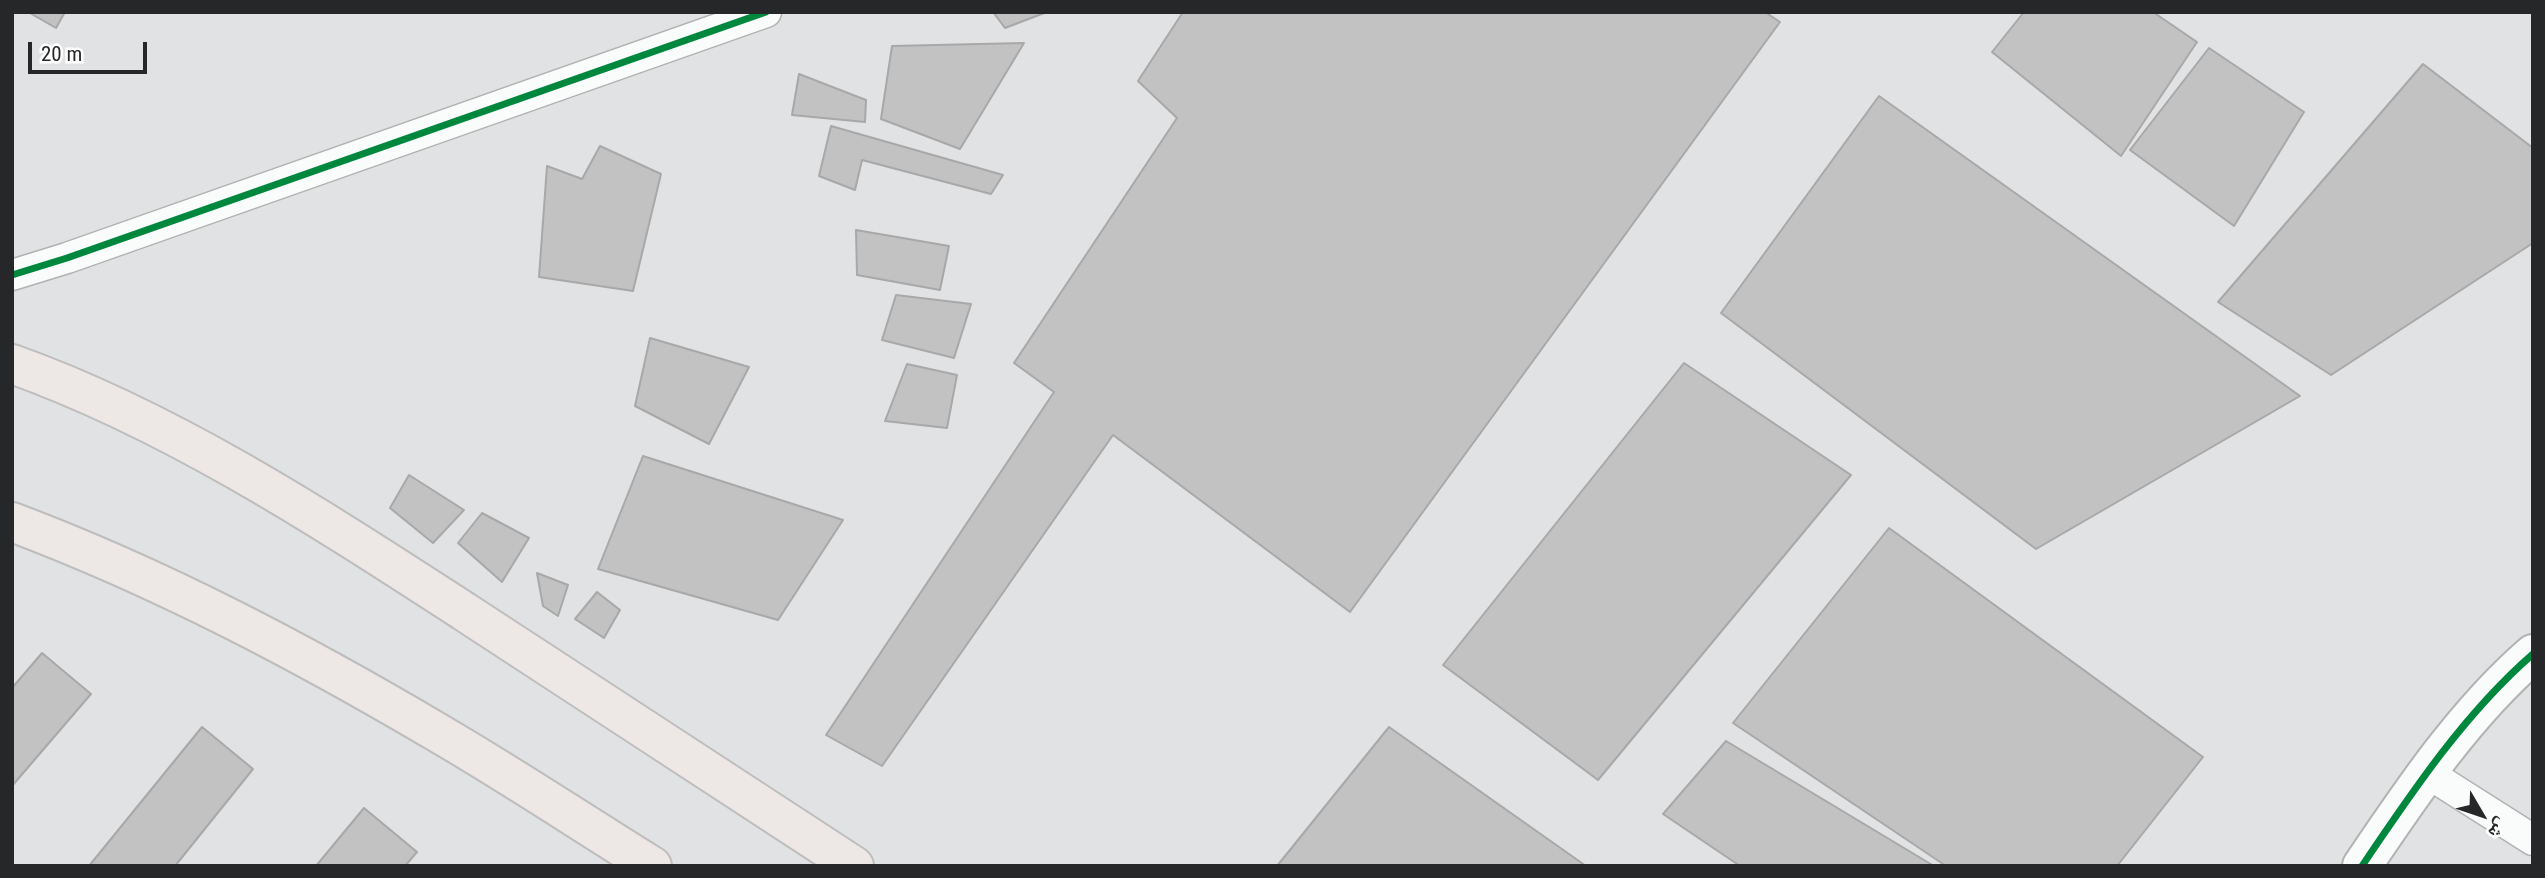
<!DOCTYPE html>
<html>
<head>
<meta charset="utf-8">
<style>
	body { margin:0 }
	#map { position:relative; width:2545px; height:878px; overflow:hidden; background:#e1e2e4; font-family:"Roboto Condensed","Noto Naskh Arabic",sans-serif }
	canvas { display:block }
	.frame { position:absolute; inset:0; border:14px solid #262728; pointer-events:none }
	.north { position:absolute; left:2447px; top:780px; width:70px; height:70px; -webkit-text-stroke:5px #fff; paint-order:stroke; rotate:129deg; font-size:19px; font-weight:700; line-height:28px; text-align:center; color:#262728 }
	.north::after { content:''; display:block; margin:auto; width:24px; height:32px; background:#262728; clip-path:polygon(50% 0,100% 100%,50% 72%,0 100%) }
	.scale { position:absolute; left:28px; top:42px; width:119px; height:32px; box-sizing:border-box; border:4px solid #262728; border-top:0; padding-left:9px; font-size:21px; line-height:24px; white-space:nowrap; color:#262728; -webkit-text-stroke:5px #fff; paint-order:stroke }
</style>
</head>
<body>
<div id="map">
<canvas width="2545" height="878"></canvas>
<div class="frame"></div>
<div class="north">ش</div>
<div class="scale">20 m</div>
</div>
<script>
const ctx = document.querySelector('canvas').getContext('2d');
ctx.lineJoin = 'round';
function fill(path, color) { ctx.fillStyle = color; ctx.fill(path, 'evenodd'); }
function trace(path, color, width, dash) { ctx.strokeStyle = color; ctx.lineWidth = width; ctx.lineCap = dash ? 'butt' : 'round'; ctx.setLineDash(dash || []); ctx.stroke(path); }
const building = new Path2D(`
	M28,12h37l-9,16z
	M993,12h54l-42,16z
	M1183,12h582l15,10 -430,590 -237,-177 -231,331 -56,-31 228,-343 -40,-29 163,-245 -39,-37z
	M2024,12h129l44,30 -76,114 -129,-104z
	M1024,43l-64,106 -79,-30 11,-73z
	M2209,48l95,64 -70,114 -104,-76z
	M2423,64l110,84v95l-202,132 -113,-73z
	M799,74l67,26 -1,22 -73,-7z
	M1879,96l421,300 -264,153 -315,-236z
	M831,126l172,49 -12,19 -129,-34 -7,30 -36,-14z
	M600,146l61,28 -28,117 -94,-14 8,-111 35,13z
	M856,230l93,16 -9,44 -83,-15z
	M896,295l75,9 -17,54 -72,-18z
	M650,338l99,29 -40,77 -74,-38z
	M1684,363l167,112 -253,305 -155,-115z
	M907,364l50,11 -10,53 -62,-7z
	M643,456l200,64 -65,100 -180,-51z
	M409,475l55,35 -31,33 -43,-35z
	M482,513l47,25 -27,44 -44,-39z
	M1889,528l314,229 -86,109h-171l-213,-143z
	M537,573l31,12 -10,31 -15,-10z
	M597,592l23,18 -16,28 -29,-19z
	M42,653l49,41 -79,92v-98z
	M202,727l51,42 -78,97h-86z
	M1389,727l197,139h-309z
	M1726,741l208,125h-194l-77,-52z
	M364,808l53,44 -12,14h-89z`);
fill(building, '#c2c2c2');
trace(building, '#a8a8a8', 2);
const minor = new Path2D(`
	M12,275l55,-17 699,-246
	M2426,772l107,68`);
const tertiary = new Path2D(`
	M2362,866c50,-74 103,-153 171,-212`);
const primary = new Path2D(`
	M12,364c160,57 311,156 453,248 130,85 259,169 389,254
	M12,522c149,56 291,131 428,212 72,42 141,88 212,132`);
trace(minor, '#b1b2b2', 33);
trace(tertiary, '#b1b2b2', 42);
trace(primary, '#bdbdbe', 42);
trace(minor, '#fafbfb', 30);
trace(tertiary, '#fafbfb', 38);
trace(primary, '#ede7e5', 38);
trace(new Path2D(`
	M12,275l55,-17 699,-246
	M2362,866c50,-74 103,-153 171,-212`), '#00873e', 7);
</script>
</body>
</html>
